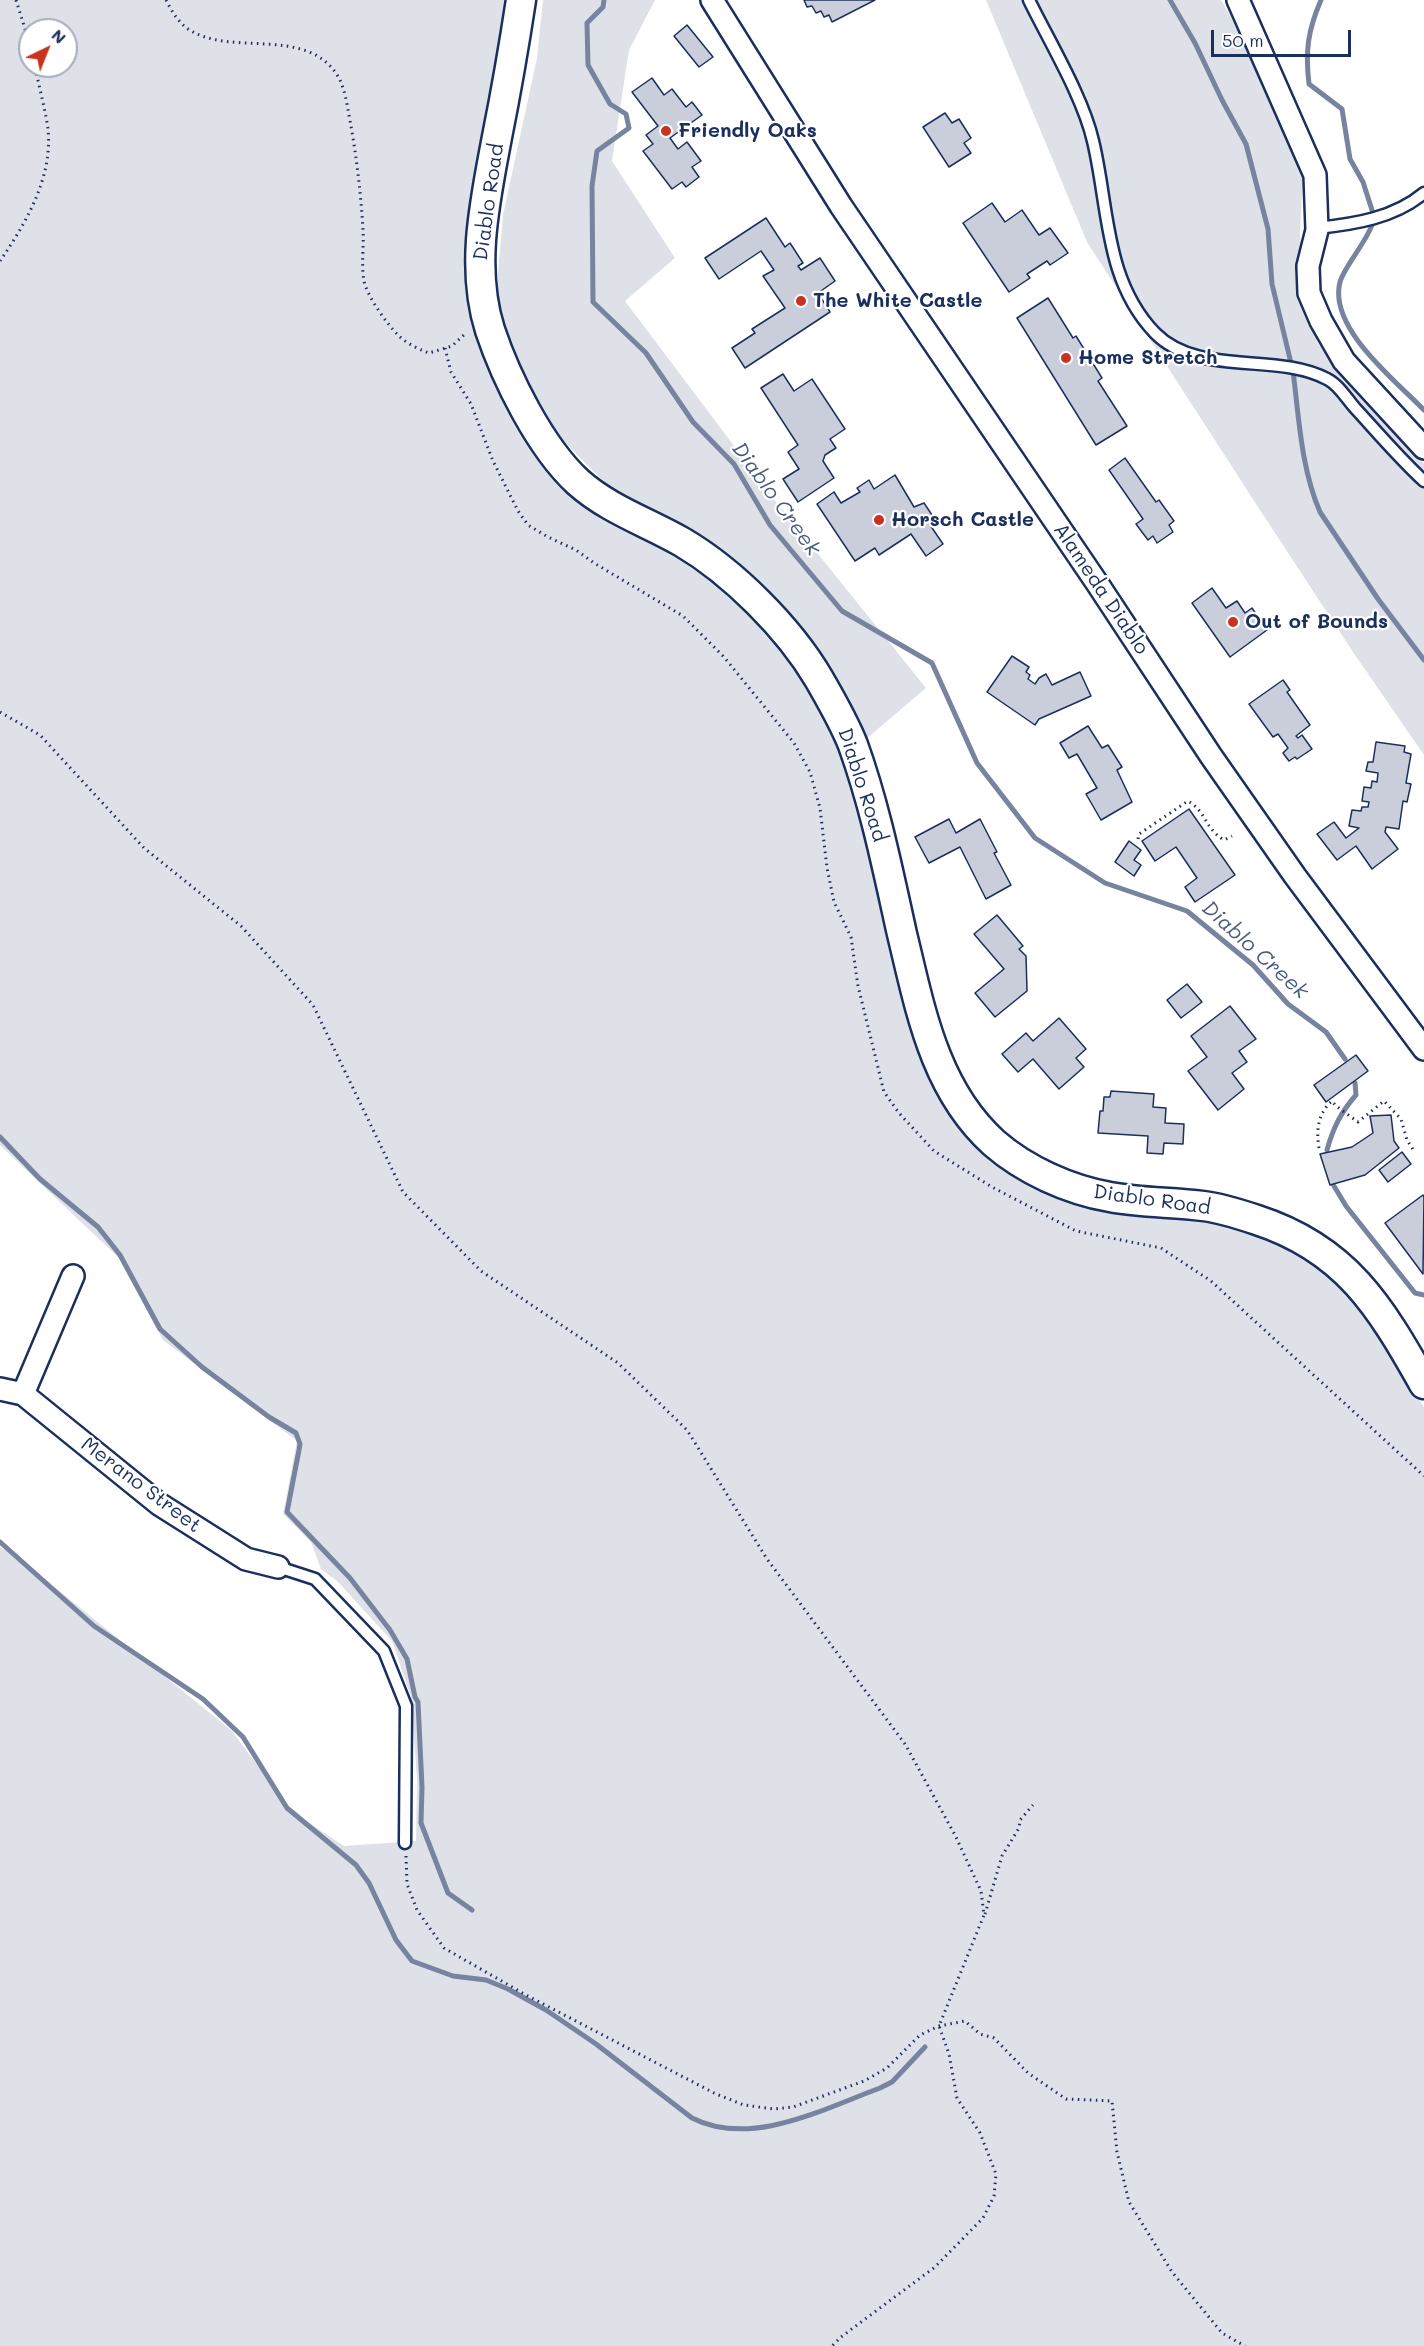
<!DOCTYPE html>
<html>
<head>
<meta charset="utf-8">
<style>
	body { margin:0 }
	#map { position:relative; width:1424px; height:2346px; overflow:hidden; background:#fff; font-family:Mali,sans-serif }
	canvas { display:block }
	.north { position:absolute; left:18px; top:18px; width:60px; height:60px; box-sizing:border-box; background:#fff; border:2px solid #a4acbf; border-radius:50%; rotate:43deg; font-size:16px; font-weight:700; line-height:24px; text-align:center; color:#1b2f5e }
	.north::after { content:''; display:block; margin:auto; width:21px; height:27px; background:#c8321e; clip-path:polygon(50% 0,100% 100%,50% 72%,0 100%) }
	.scale { position:absolute; left:1211px; top:30px; width:140px; height:27px; box-sizing:border-box; border:3px solid #1b2f5e; border-top:0; padding-left:8px; font-size:18px; line-height:21px; white-space:nowrap; color:#1b2f5e; -webkit-text-stroke:4px #fff; paint-order:stroke }
</style>
</head>
<body>
<div id="map">
<canvas width="1424" height="2346"></canvas>
<div class="north">N</div>
<div class="scale">50 m</div>
</div>
<script>
const ctx = document.querySelector('canvas').getContext('2d');
ctx.lineJoin = 'round';
function fill(path, color) { ctx.fillStyle = color; ctx.fill(path, 'evenodd'); }
function trace(path, color, width, dash) { ctx.strokeStyle = color; ctx.lineWidth = width; ctx.lineCap = dash ? 'butt' : 'round'; ctx.setLineDash(dash || []); ctx.stroke(path); }
function drawText(font, color, halo, rows, align = 'center') {
  ctx.font = font + ' Mali,sans-serif'; ctx.lineWidth = 4.5; ctx.setLineDash([]); ctx.textBaseline = 'middle'; ctx.strokeStyle = halo; ctx.fillStyle = color; for (const [text, x, y, turn = 0] of rows) {
    ctx.save(); ctx.translate(x, y); ctx.rotate((+turn || 0) * Math.PI / 180); ctx.textAlign = isNaN(turn) ? turn : align; if (halo) ctx.strokeText(text, 0, 0); ctx.fillText(text, 0, 0); ctx.restore();
  }
}
fill(new Path2D(`
	M0,0h509l-40,280 105,214 43,32 42,20 53,36 50,45 27,31 47,82 37,126 36,157 26,59 141,120 111,17 54,5 48,21 56,43 79,119v939h-1424v-799l20,12 212,172 59,80 53,35 72,-5 1,-62 -6,-82 -19,-56 -55,-60 -16,-12 -10,-27 -28,-28 14,-73 -134,-101 -43,-81 -120,-114zM30,30h36v36h-36z
	M543,0h112l-26,50 -17,111 63,97 -50,43 152,202 149,185 -60,51 -6,-19 -24,-43 -19,-29 -34,-40 -49,-48 -59,-38 -46,-21 -31,-25 -44,-45 -38,-66 -15,-44 -4,-37 6,-69 34,-157z
	M986,0h235l10,17 72,157 -3,59 3,60 14,49 34,46 73,76v291l-69,-100 -97,-148 -171,-265z`), '#dee1e7');
trace(new Path2D(`
	M604,0l-1,7 -16,16 1,42 22,39 16,10 3,14 -32,23 -5,35 1,116 53,51 47,69 41,42 36,61 72,86 90,52 45,100 58,75 70,45 82,28 66,54 35,39 38,28 19,27
	M1170,0l25,43 27,57 24,44 22,85 4,55 19,79
	M1321,0c-13,30 -16,51 -12,84l33,25 8,50 13,23 9,28
	M1372,225c-7,19 -28,42 -32,57 -12,46 56,99 84,128
	M1293,371c6,47 8,97 27,141l58,87 46,61
	M0,1137l40,42 58,48 22,28 40,74 42,38 67,50 27,16 4,11 -1,6 -12,62 63,66 40,52 17,29 8,38 3,5 4,85 -1,36 27,70 24,17
	M1327,1150c6,-22 14,-38 29,-55l-1,-12
	M1334,1186l12,20 69,87 9,2
	M0,1542l94,84 109,73 40,38 44,71 69,57 13,18 27,57 16,21 41,15 33,4 22,9 38,21 50,34 96,74c59,30 131,-9 188,-30l12,-6 33,-35`), '#77839f', 5);
const building = new Path2D(`
	M804,0h71l-43,22 -3,-7 -5,2 -3,-6 -5,2 -4,-7 -5,1z
	M687,25l26,32 -14,10 -25,-31z
	M652,78l12,17 8,-6 14,18 6,-5 10,13 -32,23 8,11 9,-7 14,19 -9,6 7,10 -13,10 -4,-5 -10,7 -29,-38 10,-7 -7,-9 12,-9 -26,-34z
	M945,113l7,10 7,-4 12,19 -7,5 7,10 -22,14 -26,-40z
	M992,203l13,19 17,-12 17,25 11,-7 18,25 -18,12 -3,-4 -20,13 3,4 -21,14 -46,-69z
	M766,218l19,29 5,-4 13,20 -5,3 3,4 19,-12 15,23 -17,12 12,19 -85,56 -13,-20 23,-15 -3,-4 33,-21 -22,-32 11,-6 -13,-19 -42,28 -14,-21z
	M1048,298l25,40 3,-2 26,42 -4,3 29,45 -31,19 -79,-127z
	M783,374l11,17 18,-12 33,50 -15,10 6,9 -11,7 -2,6 11,17 -36,24 -15,-23 16,-10 -11,-17 10,-7 -37,-57z
	M1125,458l31,44 3,-2 15,21 -5,4 4,7 -16,11 -4,-7 -5,4 -12,-16 7,-5 -34,-49z
	M895,475l19,32 10,-4 10,15 -6,4 15,22 -17,12 -15,-22 -32,21 -4,-7 -20,13 -38,-57 17,-12 7,11 19,-11 -3,-4 12,-8 5,9z
	M1212,588l14,20 11,-7 8,12 7,-5 15,22 -37,27 -38,-54z
	M1012,656l17,11 -3,5 4,3 -2,4 7,5 4,-6 7,-4 6,11 28,-13 11,24 -52,23 -4,6 -48,-33z
	M1283,680l7,10 -3,2 23,33 -14,11 2,2 4,-3 10,14 -15,10 -2,-2 -6,4 -6,-8 5,-5 -10,-14 -5,3 -24,-33z
	M1088,726l14,22 6,-3 14,22 -5,3 15,32 -31,18 -15,-26 11,-6 -20,-34 -8,4 -9,-15z
	M1376,742l29,4 -1,6 7,2 -5,29 5,1 -4,18 -4,-1 -4,28 -13,-2 -1,5 13,17 -26,20 -16,-23 -19,14 -20,-26 17,-12 12,16 13,-10 -10,-2 3,-16 9,1 1,-4h6l1,-5 -7,-1 2,-14 7,1 1,-7 5,1 1,-9 -12,-2 2,-9h5z
	M1189,809l46,66 -40,27 -10,-15 12,-9 -21,-31 -21,14 -13,-20z
	M949,819l7,14 24,-14 17,33 -3,1 17,32 -25,14 -26,-52 -31,16 -14,-26z
	M1129,841l12,9 -7,10 7,5 -7,11 -19,-14z
	M997,915l26,31 -4,3 7,7 1,35 -32,26 -20,-24 29,-24 -30,-35z
	M1187,984l15,18 -21,16 -14,-18z
	M1230,1006l26,33 -17,12 8,11 -15,11 12,16 -26,21 -30,-39 19,-14 -16,-21z
	M1059,1018l27,31 -10,9 8,9 -25,22 -26,-30 -15,13 -16,-18 24,-21 7,8z
	M1356,1055l12,16 -42,31 -12,-17z
	M1111,1091l43,3 -1,13 13,1 -1,15 19,1 -1,20 -19,-1 -1,11 -16,-1 1,-17 -50,-3 2,-22h3l1,-14h6z
	M1391,1115l3,26 5,7 -34,27 -35,10 -10,-31 32,-7 21,-14 -3,-17z
	M1402,1152l9,12 -23,18 -9,-12z
	M1423,1195l1,2 -1,77 -38,-51z`);
fill(building, '#caceda');
trace(building, '#1b2f5e', 1.5);
const lane = new Path2D(`
	M1029,0c20,41 54,97 64,141 16,66 11,139 62,192 43,44 122,19 172,46 11,5 20,20 28,29 23,25 45,51 69,73
	M1317,228c38,-4 77,-10 107,-35
	M278,1567l37,12 69,72 22,55 -1,137`);
const street = new Path2D(`
	M712,0l129,206 256,377 114,173 84,120 129,173
	M1238,0l77,175 2,55 -9,36 1,27 12,28 23,40 80,87
	M0,1389l23,5 136,110 87,55 32,8
	M23,1394l50,-118`);
const secondary = new Path2D(`
	M521,0c-7,46 -15,92 -24,137 -12,64 -27,130 -7,193 16,48 50,117 88,152 30,27 69,40 104,60 51,30 107,86 137,137 12,21 25,43 34,66 22,61 35,126 49,189 18,74 32,155 92,209 31,27 75,47 116,54 31,6 62,5 93,9 18,2 36,8 54,14 89,29 123,86 167,164`);
trace(lane, '#1b2f5e', 15);
trace(street, '#1b2f5e', 26);
trace(secondary, '#1b2f5e', 33);
trace(new Path2D(`
	M16,0l14,45
	M166,0c5,10 12,22 22,29 43,29 120,-5 151,49 7,14 9,33 12,48 6,35 10,69 12,104 1,16 -2,35 1,51 3,15 23,43 34,54 8,8 20,14 31,18l23,-7 14,-13
	M0,261c26,-38 53,-84 48,-132 -3,-21 -9,-42 -13,-63
	M445,348l6,24 20,32 22,57 25,50 10,14 20,12 28,13 18,13 89,53 41,41 70,86 16,29 10,36 7,60 7,34 17,35 7,49 26,106 15,21 35,38 58,36 84,44 85,17 50,33 213,195
	M0,712l40,23 104,113 97,78 72,79 90,187 78,79 137,92 69,67 80,129 138,185 50,91 26,56 3,24 -45,111 10,28 8,44 23,35 16,41 -2,22 -11,22 -48,49 -94,70 -9,9
	M1138,839l1,-5 49,-33c18,10 17,28 36,39l8,-4
	M1319,1148c-3,-18 -1,-35 13,-47l4,5 22,16 26,-21 17,18 6,21 7,11
	M406,1856l1,28 10,26 27,38 82,47 190,99 28,11 30,4 19,-2 71,-26 23,-13 33,-33 19,-9 26,-5 15,13 14,4 34,35 38,26 46,2 5,51 12,50 43,70 50,61 23,13
	M985,1914l17,-58 17,-28 1,-8 13,-15`), '#1b2f5e', 3, [1.5, 4.5]);
trace(lane, '#fff', 10);
trace(street, '#fff', 21);
trace(secondary, '#fff', 28);
for (const [x, y, r, color] of [
	[666,131,6,"#c8321e"],
	[801,301,6,"#c8321e"],
	[1066,358,6,"#c8321e"],
	[879,520,6,"#c8321e"],
	[1233,622,6,"#c8321e"]
]) { const dot = new Path2D(); dot.arc(x, y, r, 0, 2 * Math.PI); ctx.fillStyle = color; ctx.fill(dot); trace(dot, '#fff', 2); }
drawText('bold 20px', '#1b2f5e', '#fff', [
	["Friendly Oaks",678,131],
	["The White Castle",813,301],
	["Home Stretch",1078,358],
	["Horsch Castle",891,520],
	["Out of Bounds",1245,622]
], 'left');
drawText('20px', '#1b2f5e', '#fff', [
	["Diablo Road",489,202,-82],
	["Alameda Diablo",1101,589,56],
	["Diablo Road",862,785,72],
	["Diablo Road",1152,1200,8],
	["Merano Street",141,1485,37]
]);
drawText('italic 21px', '#49597e', '#fff', [
	["Diablo Creek",776,499,54],
	["Diablo Creek",1255,950,42]
]);
</script>
</body>
</html>
